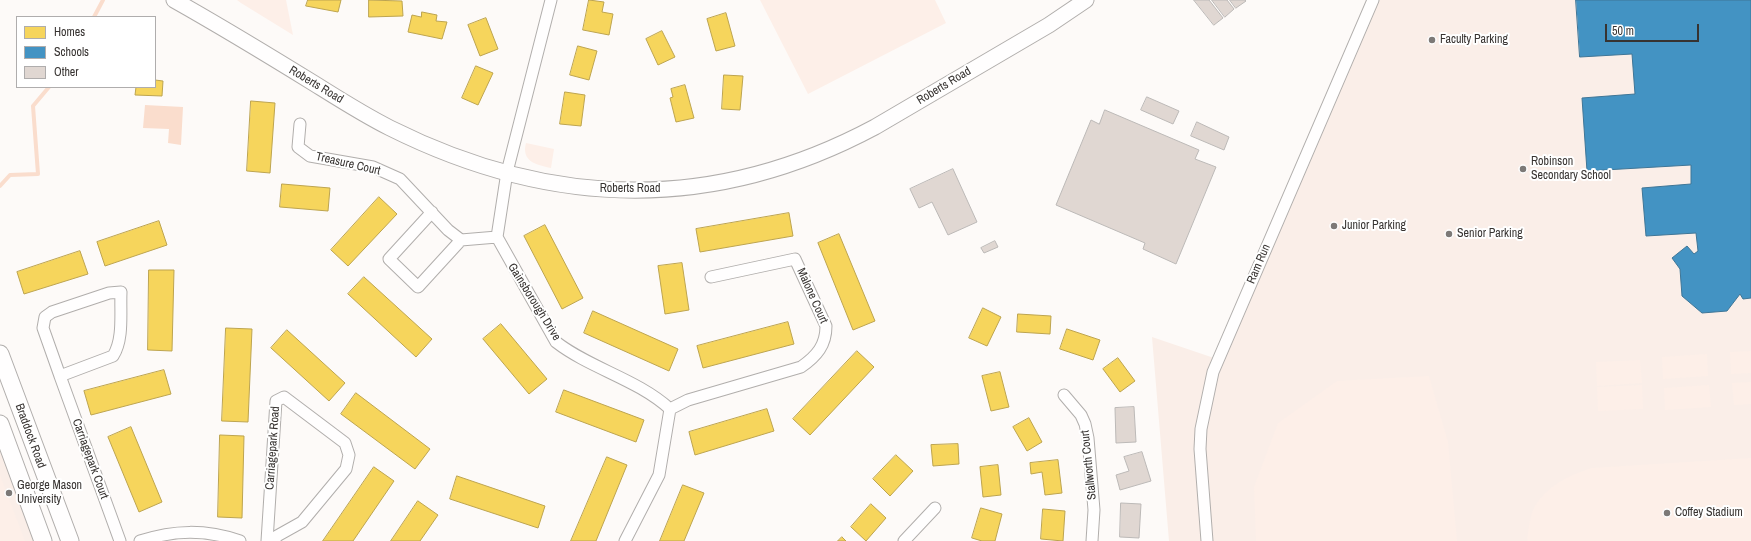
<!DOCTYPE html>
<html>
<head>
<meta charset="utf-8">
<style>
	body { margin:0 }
	#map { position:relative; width:1751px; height:541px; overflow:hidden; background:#fdfaf8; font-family:"Archivo Narrow",sans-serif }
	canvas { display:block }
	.legend { position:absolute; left:16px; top:16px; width:140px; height:72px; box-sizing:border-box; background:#fff; border:1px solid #afadad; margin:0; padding:5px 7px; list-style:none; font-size:12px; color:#373331 }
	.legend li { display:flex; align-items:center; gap:8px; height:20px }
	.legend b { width:20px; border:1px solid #afadad }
	.scale { position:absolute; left:1605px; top:24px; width:94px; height:18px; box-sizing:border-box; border:2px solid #373331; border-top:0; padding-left:5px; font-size:12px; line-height:14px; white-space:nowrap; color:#373331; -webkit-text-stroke:3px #fff; paint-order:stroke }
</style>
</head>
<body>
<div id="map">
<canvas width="1751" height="541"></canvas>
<ul class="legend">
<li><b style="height:11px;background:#f6d55c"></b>Homes</li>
<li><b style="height:11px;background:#4393c3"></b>Schools</li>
<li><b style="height:11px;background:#e0d7d2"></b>Other</li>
</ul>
<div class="scale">50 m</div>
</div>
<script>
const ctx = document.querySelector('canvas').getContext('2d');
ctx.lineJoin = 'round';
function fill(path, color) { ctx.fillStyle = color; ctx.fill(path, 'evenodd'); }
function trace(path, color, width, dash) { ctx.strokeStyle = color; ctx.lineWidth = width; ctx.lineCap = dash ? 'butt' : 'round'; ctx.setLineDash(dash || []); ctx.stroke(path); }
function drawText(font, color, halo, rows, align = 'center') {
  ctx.font = font + ' "Archivo Narrow",sans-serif'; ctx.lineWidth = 4; ctx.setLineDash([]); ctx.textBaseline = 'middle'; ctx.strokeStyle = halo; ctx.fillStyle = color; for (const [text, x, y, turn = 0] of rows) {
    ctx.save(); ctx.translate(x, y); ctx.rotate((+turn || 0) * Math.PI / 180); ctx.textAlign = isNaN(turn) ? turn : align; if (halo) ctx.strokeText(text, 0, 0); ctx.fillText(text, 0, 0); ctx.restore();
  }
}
fill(new Path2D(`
	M1368,0h383v541h-582l-17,-204 62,21z
	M0,444l35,97h-35z`), '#faeee8');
fill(new Path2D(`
	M237,0h49l7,35 -52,-32z
	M760,0h175l11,23 -138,71z
	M526,143l28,6 -3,19c-15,-3 -30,-7 -25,-25z
	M1751,351v22l-20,1 -1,-22z
	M1707,354l1,22 -45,3 -1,-22z
	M1640,360l2,23 -45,3 -1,-24z
	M1429,376l19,66 9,99h-201l-2,-54 24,-64 59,-42z
	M1751,382v22l-17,1 -2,-22z
	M1642,385l1,24 -45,2 -1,-24z
	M1709,385l2,22 -46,3 -1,-22z
	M1751,458v83h-224c1,-8 2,-17 4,-25 8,-27 36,-40 61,-48z
	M0,475l25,66h-25z`), '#fdefe8');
fill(new Path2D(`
	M145,105l38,2 -2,38 -13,-2 1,-14 -26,-1z`), '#faddcd');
const homes = new Path2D(`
	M308,0h33l-3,12 -32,-6z
	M369,0l33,1 1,15 -34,1z
	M589,0l15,2 -2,10 11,2 -4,21 -26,-5z
	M422,12l15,3 -1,6 11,1 -5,17 -34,-7 4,-17 9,2z
	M726,13l9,33 -19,5 -9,-32z
	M486,18l12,31 -18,7 -12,-31z
	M662,31l13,26 -17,8 -12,-26z
	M578,46l19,5 -8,29 -19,-5z
	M476,66l17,7 -15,32 -16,-7z
	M724,75l19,1 -3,34 -18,-1z
	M155,80l8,1 -1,15 -27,-1 1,-8h19z
	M685,85l9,33 -18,4 -6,-24 3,-1 -2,-8z
	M565,92l20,3 -4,31 -21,-2z
	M251,101l24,2 -5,70 -23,-2z
	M282,184l48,4 -2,23 -48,-4z
	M379,197l18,17 -49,52 -17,-16z
	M789,213l4,23 -93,16 -4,-23z
	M159,221l8,24 -62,21 -8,-24z
	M545,225l38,73 -21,11 -38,-73z
	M839,234l36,87 -22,9 -35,-87z
	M80,251l8,23 -64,20 -7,-22z
	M682,263l7,47 -24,4 -7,-48z
	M149,270h25l-2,81 -24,-1z
	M364,277l68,62 -16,18 -68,-63z
	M983,308l18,9 -14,29 -18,-8z
	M593,311l85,38 -9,22 -85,-38z
	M1018,314l33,2 -1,18 -33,-2z
	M788,322l6,22 -91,24 -6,-22z
	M501,324l46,55 -18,15 -46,-55z
	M226,328l26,1 -4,93 -26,-1z
	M1067,329l33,11 -7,20 -33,-11z
	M287,330l58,53 -16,18 -58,-53z
	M857,351l17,16 -64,68 -17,-16z
	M1118,358l17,23 -15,11 -17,-23z
	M164,370l7,24 -80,21 -7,-24z
	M1000,372l9,35 -18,4 -9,-35z
	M564,390l80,30 -8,22 -80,-30z
	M356,393l74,56 -15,20 -74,-55z
	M767,409l7,22 -79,24 -6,-23z
	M1029,418l13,24 -15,9 -14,-24z
	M131,427l31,75 -23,10 -31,-75z
	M220,435l24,1 -2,82 -24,-1z
	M958,444l1,20 -26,2 -2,-21z
	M896,455l17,16 -23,25 -17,-17z
	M607,457l20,8 -31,76h-25z
	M1058,460l4,33 -17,2 -3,-23 -11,2 -1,-11z
	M998,465l3,30 -18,2 -3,-30z
	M374,467l20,14 -41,60h-30z
	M457,476l88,30 -7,22 -88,-29z
	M683,485l21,8 -20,48h-24z
	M418,501l20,14 -18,26h-29z
	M871,504l15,14 -20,23 -15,-14z
	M981,508l21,6 -7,27h-13l-10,-3z
	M1043,509l22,2 -2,30 -22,-2z
	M842,537l4,4h-8z`);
fill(homes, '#f6d55c');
trace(homes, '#bda44f', 1);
const schools = new Path2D(`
	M1576,0h175v298l-8,1 -3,-5 -13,17 -25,2 -20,-17 -2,-27 -8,-11 15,-12 7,8 4,-3 -2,-18 -50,3 -4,-48 49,-4v-19l-104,6 -5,-73 53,-4 -3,-40 -52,3z`);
fill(schools, '#4393c3');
trace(schools, '#3f7697', 1);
trace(new Path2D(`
	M94,17l9,-17
	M0,186l10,-11 28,-1 -5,-68 16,-19`), '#faddcd', 4);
const building = new Path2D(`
	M1194,0h15l14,18 -9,7z
	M1212,0h15l7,9 -9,8z
	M1230,0h15l1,1 -10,7z
	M1147,97l32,14 -6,13 -32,-14z
	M1105,110l94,40 -4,9 21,8 -40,97 -33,-15 2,-6 -89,-38 35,-85 8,4z
	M1197,122l32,15 -5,13 -33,-14z
	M953,169l24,53 -29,13 -16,-33 -13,6 -9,-19z
	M995,241l3,6 -14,6 -3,-5z
	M1134,407l2,35 -20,1 -1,-35z
	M1142,452l9,29 -31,9 -4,-15 13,-4 -5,-14z
	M1121,503l20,1 -2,34 -19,-1z`);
fill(building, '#e0d7d2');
trace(building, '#bcb9b7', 1);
const street = new Path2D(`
	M551,0l-44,172 -10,65 59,105c35,27 81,37 114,67l-11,66 -34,66
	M300,124l-2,23 12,9 63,11 27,12 48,51 13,10 36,-3
	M432,212l-43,47 29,28 43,-47
	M121,292c-1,20 3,47 -8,64l-53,20 -17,-48 2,-11 7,-5 57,-19z
	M60,376l60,165
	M1064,395l17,20 4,9 3,14 6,72 -2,31
	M670,409l18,-9 113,-33c16,-11 25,-22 25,-41l-31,-67 -84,18
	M140,541c34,-11 65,-12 100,0
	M267,541l9,-140 8,-4 61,46 4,12 -3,14 -44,53 -25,14 -3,5
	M904,541l31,-33
	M1207,541l-7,-92 1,-20 12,-57 160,-372`);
const secondary = new Path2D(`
	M174,0c48,27 94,55 141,84 24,15 49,31 75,44 162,81 324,85 485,-1l174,-102 37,-25`);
const primary = new Path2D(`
	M0,354l70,187
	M0,424l43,117`);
trace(street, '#b1aeac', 13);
trace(secondary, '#b1aeac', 17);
trace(primary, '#b1aeac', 19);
trace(street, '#fffefe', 11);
trace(secondary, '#fffefe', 15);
trace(primary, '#fffefe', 17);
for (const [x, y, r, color] of [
	[1432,40,4,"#7c7977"],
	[1523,169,4,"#7c7977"],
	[1334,226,4,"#7c7977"],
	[1449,234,4,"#7c7977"],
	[9,493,4,"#7c7977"],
	[1667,513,4,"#7c7977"]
]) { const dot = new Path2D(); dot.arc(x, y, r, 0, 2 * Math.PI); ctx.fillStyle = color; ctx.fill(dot); trace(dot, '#fff', 1.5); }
drawText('12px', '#373331', '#fff', [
	["Faculty Parking",1440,40],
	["Robinson",1531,162],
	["Secondary School",1531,176],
	["Junior Parking",1342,226],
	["Senior Parking",1457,234],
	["George Mason",17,486],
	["University",17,500],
	["Coffey Stadium",1675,513]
], 'left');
drawText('12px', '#373331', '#fff', [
	["Roberts Road",316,85,31],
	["Roberts Road",944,86,-31],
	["Treasure Court",348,164,13],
	["Roberts Road",630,189],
	["Ram Run",1259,264,-67],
	["Malone Court",812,296,66],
	["Gainsborough Drive",534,302,58],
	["Braddock Road",30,436,70],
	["Carriagepark Road",273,448,-86],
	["Carriagepark Court",90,459,70],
	["Stallworth Court",1089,465,-96]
]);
</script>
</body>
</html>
